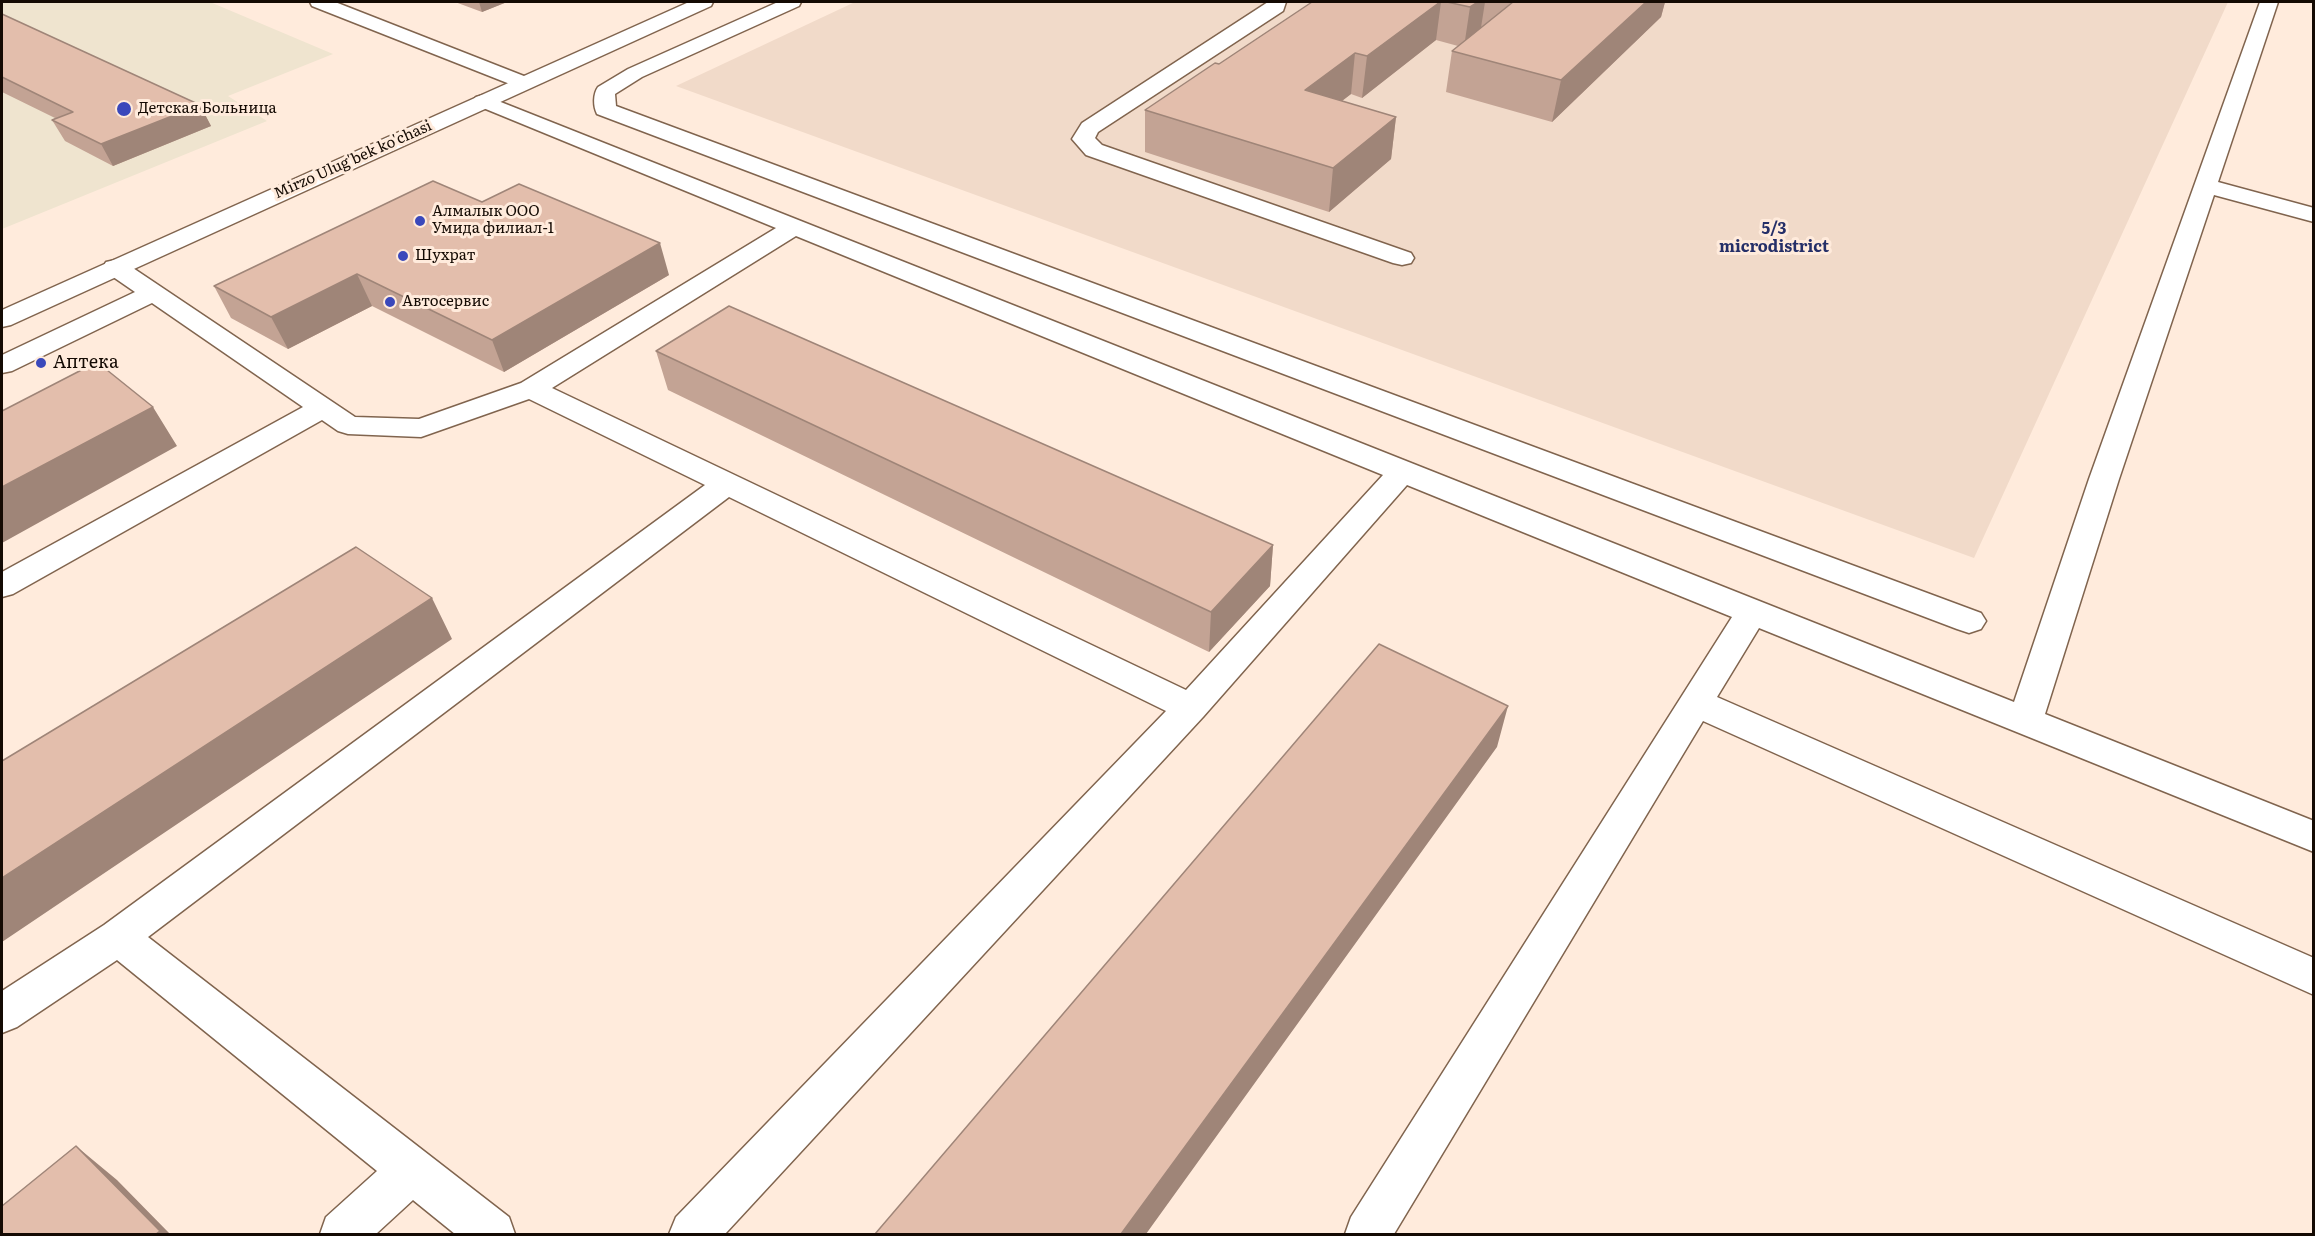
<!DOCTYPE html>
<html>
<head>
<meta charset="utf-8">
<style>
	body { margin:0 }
	#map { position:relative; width:2315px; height:1236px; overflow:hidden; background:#ffebdc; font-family:Literata,serif }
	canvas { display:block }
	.frame { position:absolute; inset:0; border:3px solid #140a03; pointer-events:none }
</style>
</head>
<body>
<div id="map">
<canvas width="2315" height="1236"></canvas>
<div class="frame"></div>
</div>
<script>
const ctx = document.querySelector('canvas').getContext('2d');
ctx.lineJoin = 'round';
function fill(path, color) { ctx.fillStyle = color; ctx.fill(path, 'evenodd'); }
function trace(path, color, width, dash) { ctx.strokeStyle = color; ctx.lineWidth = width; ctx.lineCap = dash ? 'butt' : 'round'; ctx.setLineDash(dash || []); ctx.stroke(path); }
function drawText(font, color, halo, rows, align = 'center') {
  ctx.font = font + ' Literata,serif'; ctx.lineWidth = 6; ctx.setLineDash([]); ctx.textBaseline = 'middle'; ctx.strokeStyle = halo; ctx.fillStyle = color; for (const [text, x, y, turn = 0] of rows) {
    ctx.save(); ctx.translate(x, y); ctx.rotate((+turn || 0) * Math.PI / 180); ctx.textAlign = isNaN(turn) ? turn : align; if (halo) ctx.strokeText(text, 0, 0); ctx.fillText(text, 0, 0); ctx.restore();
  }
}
fill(new Path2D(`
	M855,2h1373l-254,556 -1298,-472z`), '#f1dac9');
fill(new Path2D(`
	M2,2h208l123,52 -105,42 39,25 -265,108z`), '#efe4cf');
const minor = new Path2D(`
	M310,2h25l194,76 3,4 -3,4 -7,2 -7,-2 -203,-80z
	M778,2h23l-2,4 -157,71 -27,17 1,12 1365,507 5,8 -5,8 -12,4 -12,-4 -1360,-515c-4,-8 -4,-20 1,-27l30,-18z
	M1268,2h18l-3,9 -185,121 -3,6 7,7 309,108 3,5 -3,5 -9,2 -9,-2 -307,-108 -14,-16 10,-16z
	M2260,2h18l-60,180 96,26v14l-100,-27 -95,284 -74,235 269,107v31l-555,-224 -42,69 597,261v37l-611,-274 -309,513h-49l6,-17 381,-600 -325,-132 -204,232 -478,517h-56l7,-17 490,-506 -437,-214 -581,440 361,280 6,17h-60l-42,-34 -37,34h-56l6,-17 51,-46 -260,-211 -100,67 -15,6v-42l102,-66 601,-440 -176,-86 -108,38 -73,-3 -10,-3 -16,-11 -309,174 -11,3v-25l301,-165 -151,-104 -140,68 -10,2v-18l133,-63 -29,-20 -3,-5 3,-5 9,-2 9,2 231,155 64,2 102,-36 255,-155 -300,-123 -4,-4 4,-4 7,-2 1531,607 75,-223zM796,236l587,239 -197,215 -634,-302z`);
const major = new Path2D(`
	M689,2h24l-2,4 -700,319 -9,2v-17z`);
trace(minor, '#80644e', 3);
trace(major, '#80644e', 3);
fill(minor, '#fff');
fill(major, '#fff');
fill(new Path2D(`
	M455,2h52l-25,10z
	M1312,2h353l-4,15 -109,105 -106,-30 6,-41 6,-5 -22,-6 -74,58 -11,-4 -9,7 54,16 -5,42 -62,53 -184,-60v-42l74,-46z
	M2,14l198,91 11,21 -98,40 -48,-25 -13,-21 3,-2 -53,-26z
	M482,202l187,73 -165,97 -132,-66 -84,43 -57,-31 -17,-32z
	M656,351l617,194 -3,41 -61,66 -541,-262z`), '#c3a394');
fill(new Path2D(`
	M479,2h28l-25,10z
	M1440,2h1l-5,38 -74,58 5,-42z
	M1477,2h8l-5,32 -16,13 6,-40z
	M1646,2h19l-4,15 -109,105 9,-42z
	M1355,53l-4,41 -50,38 4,-42z
	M200,105l11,21 -98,40 -12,-22z
	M1396,117l-5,42 -62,53 4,-44z
	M660,243l9,32 -165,97 -12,-32z
	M357,274l15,32 -84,43 -17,-32z
	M153,407l24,39 -175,97v-56z
	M1273,545l-3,41 -61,66 2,-40z
	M432,598l20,41 -450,303v-64z
	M1508,706l-11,41 -351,487h-25z
	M76,1146l41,34 53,54h-14z`), '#9f8578');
const building = new Path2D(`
	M1312,2h128l-73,54 -12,-3 -50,37 91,27 -63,51 -188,-58 70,-47 4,1z
	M1447,2h31l-8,5z
	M1513,2h133l-85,78 -109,-29z
	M2,14l198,91 -99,39 -49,-24 21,-8 -71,-35z
	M433,181l49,21 37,-18 141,59 -168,97 -135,-66 -86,43 -57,-31z
	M729,306l544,239 -62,67 -555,-261z
	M97,362l56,45 -151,80v-76z
	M356,547l76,51 -430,280v-117z
	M1379,644l129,62 -387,528h-246z
	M76,1146l84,85 -4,3h-154v-28z`);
fill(building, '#e3beac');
trace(building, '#9f8578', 1.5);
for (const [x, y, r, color] of [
	[124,109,8,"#3a48bb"],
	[420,221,6,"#3a48bb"],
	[403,256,6,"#3a48bb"],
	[390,302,6,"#3a48bb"],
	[41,363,6,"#3a48bb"]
]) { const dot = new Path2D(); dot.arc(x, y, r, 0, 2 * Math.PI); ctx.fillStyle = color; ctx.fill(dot); trace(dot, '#ffebdc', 2); }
drawText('15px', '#140a03', '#ffebdc', [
	["Детская Больница",138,109],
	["Алмалык ООО",432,212],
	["Умида филиал-1",432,229],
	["Шухрат",415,256],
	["Автосервис",402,302]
], 'left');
drawText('15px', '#140a03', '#ffebdc', [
	["Mirzo Ulug'bek ko'chasi",353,160,-24]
]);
drawText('bold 16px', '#252f68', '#ffebdc', [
	["5/3",1774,229],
	["microdistrict",1774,247]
]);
drawText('18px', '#140a03', '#ffebdc', [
	["Аптека",53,363]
], 'left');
</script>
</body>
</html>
